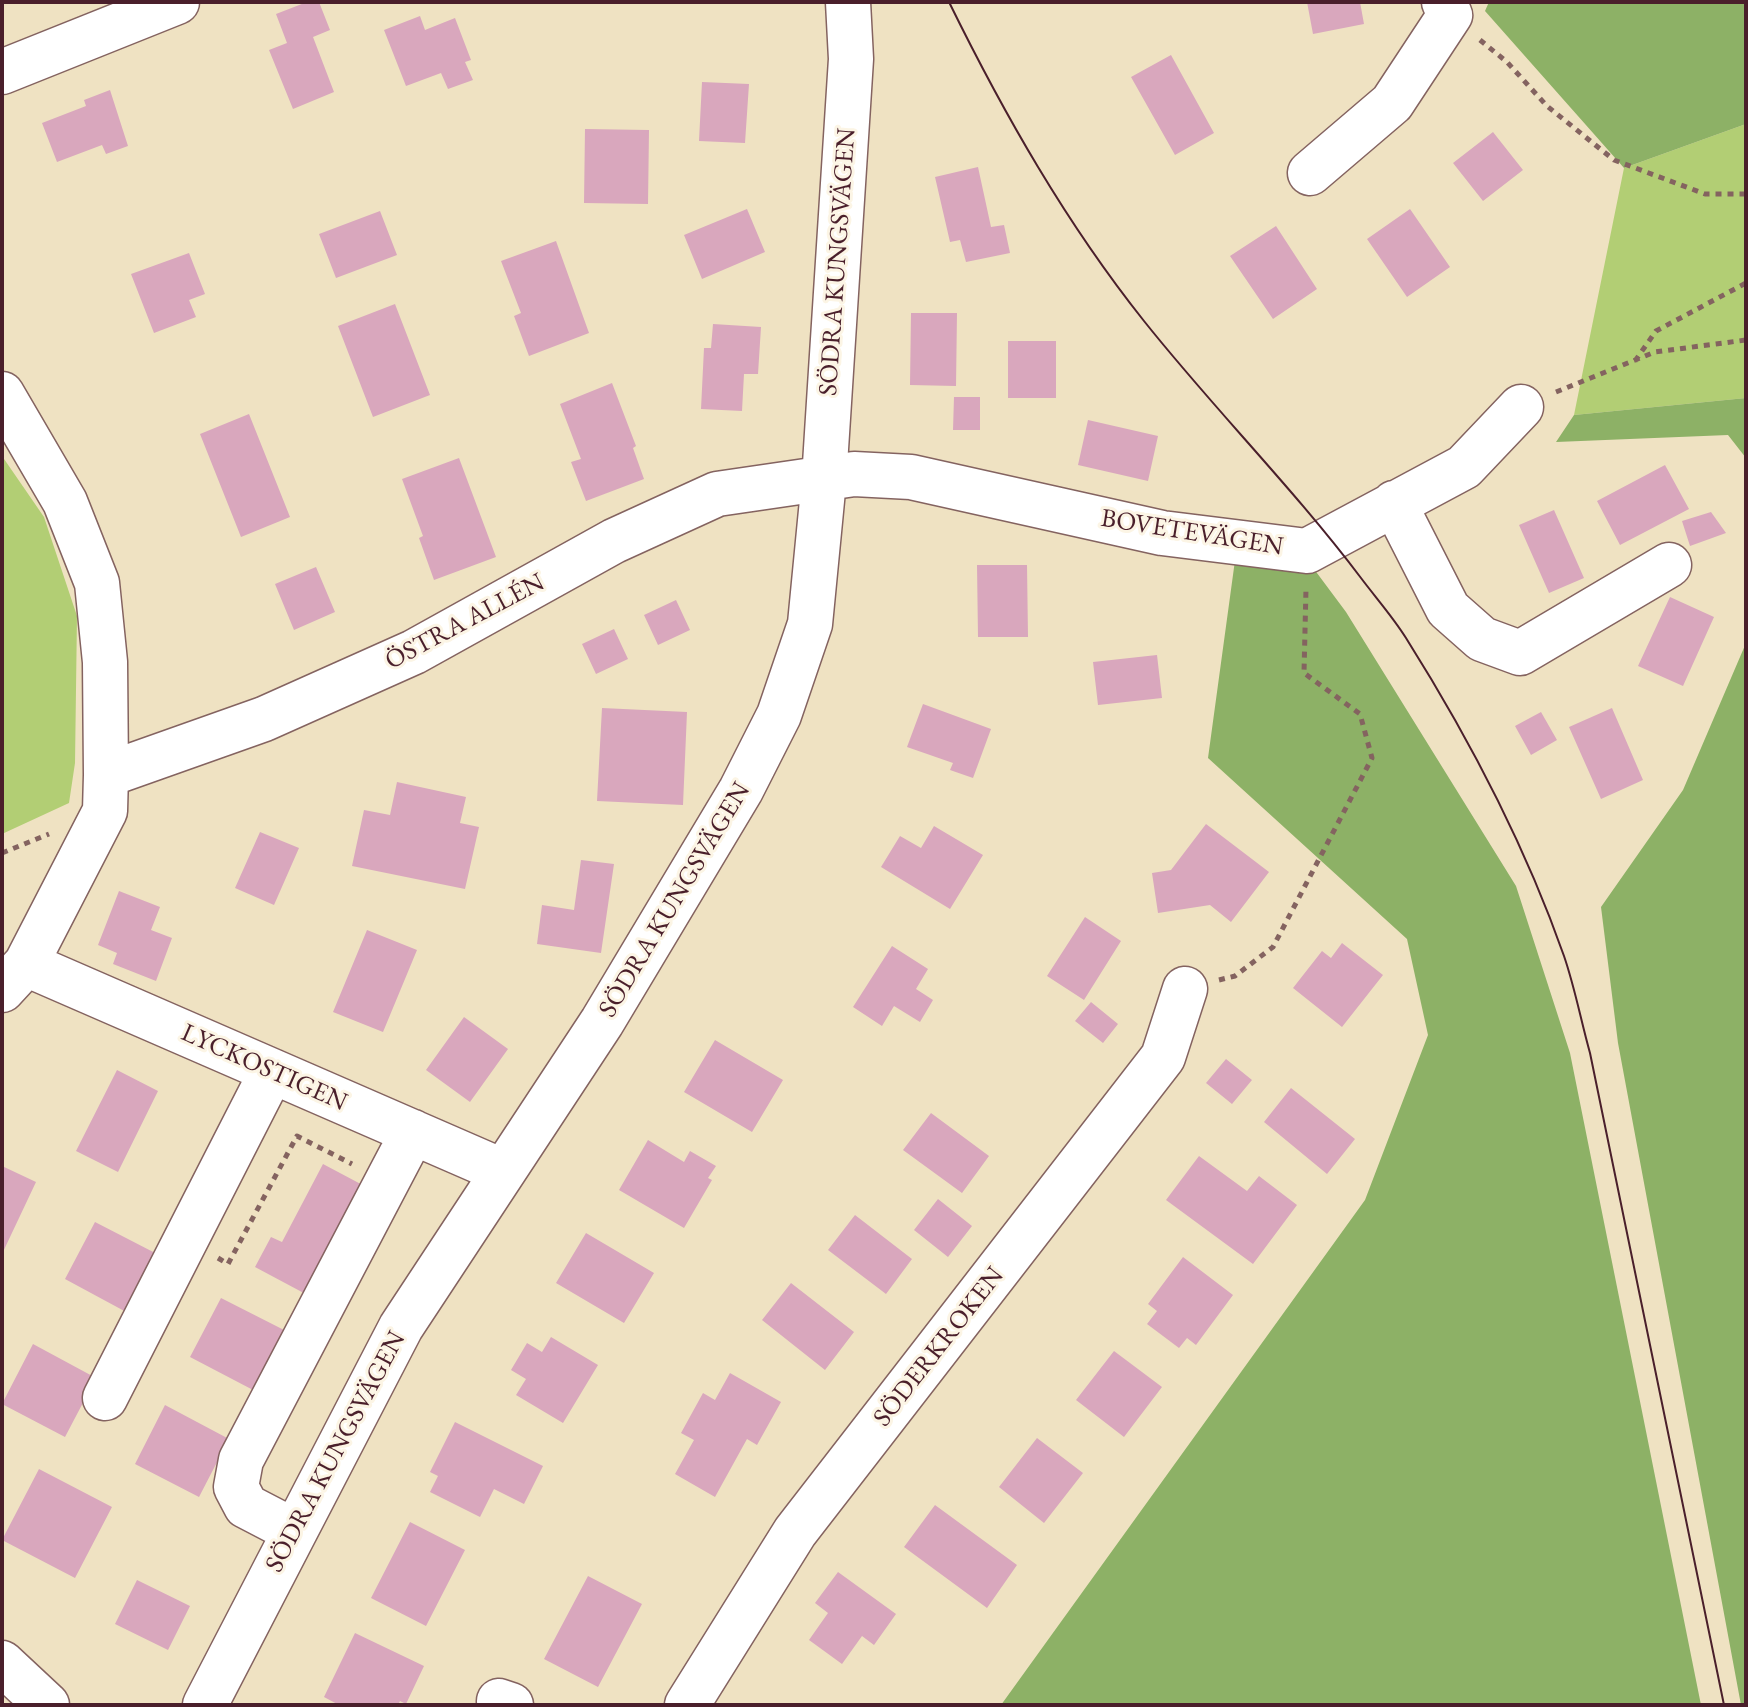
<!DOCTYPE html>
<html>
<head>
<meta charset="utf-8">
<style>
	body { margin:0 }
	#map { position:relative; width:1748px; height:1707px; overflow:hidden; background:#efe2c2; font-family:"EB Garamond",serif }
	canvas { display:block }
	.frame { position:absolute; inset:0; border:4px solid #4a1f2b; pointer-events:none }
</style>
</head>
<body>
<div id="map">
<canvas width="1748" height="1707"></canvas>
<div class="frame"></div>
</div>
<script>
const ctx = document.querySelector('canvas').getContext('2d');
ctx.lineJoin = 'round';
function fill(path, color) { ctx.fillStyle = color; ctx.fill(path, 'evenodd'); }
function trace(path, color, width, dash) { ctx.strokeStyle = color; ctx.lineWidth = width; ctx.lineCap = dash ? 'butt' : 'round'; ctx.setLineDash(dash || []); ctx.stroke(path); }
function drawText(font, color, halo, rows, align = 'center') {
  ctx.font = font + ' "EB Garamond",serif'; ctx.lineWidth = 6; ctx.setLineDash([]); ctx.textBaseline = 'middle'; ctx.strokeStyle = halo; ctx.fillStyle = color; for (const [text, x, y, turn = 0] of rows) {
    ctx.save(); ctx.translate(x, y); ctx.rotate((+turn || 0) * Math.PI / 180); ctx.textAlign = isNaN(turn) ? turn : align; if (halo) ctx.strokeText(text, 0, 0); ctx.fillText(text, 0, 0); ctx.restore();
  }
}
fill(new Path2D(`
	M1746,124v274l-172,17 50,-247z
	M2,456l42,61 33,99 -2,147 -6,40 -67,31z`), '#b2ce74');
fill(new Path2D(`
	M1489,2h257v122l-122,44 -139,-157z
	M1746,398v60l-18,-23 -172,7 18,-27z
	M1236,553l75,12 35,47 170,274 54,167 131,652h-700l364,-505 63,-165 -21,-96 -199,-181z
	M1746,643v1062h-5l-123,-662 -17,-136 82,-117z`), '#8db166');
fill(new Path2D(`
	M307,2h12l11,28 -17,7 21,55 -41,17 -24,-59 18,-7 -11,-29z
	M1307,2h53l4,22 -51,10z
	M420,16l5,14 30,-12 16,42 -6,2 8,18 -25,9 -7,-16 -35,13 -22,-56z
	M1171,55l43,78 -39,22 -44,-78z
	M702,82l47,2 -4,59 -46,-2z
	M110,90l18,56 -22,8 -4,-9 -45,17 -15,-39 44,-17 -2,-6z
	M585,129l64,1 -1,74 -64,-1z
	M1493,132l30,38 -40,31 -30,-38z
	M978,167l13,60 13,-2 6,28 -44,9 -6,-22 -10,2 -15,-65z
	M747,209l18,43 -63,27 -18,-44z
	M1410,209l40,58 -43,30 -40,-58z
	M380,211l17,44 -61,23 -17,-44z
	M1276,226l41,63 -44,30 -43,-63z
	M556,241l33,92 -60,23 -15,-40 7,-3 -20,-52z
	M189,253l16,41 -16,6 7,17 -42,16 -23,-59z
	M395,304l35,91 -57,22 -35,-91z
	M911,313h46l-1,73 -46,-1z
	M713,324l48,3 -3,47h-14l-2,37 -41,-2 3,-61h7z
	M1008,341h48v57h-48z
	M612,383l24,63 -3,2 11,31 -58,22 -15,-39 10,-3 -21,-55z
	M954,397h26v33h-27z
	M249,414l41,103 -49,20 -41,-103z
	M1088,420l70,16 -10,45 -70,-16z
	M459,458l37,99 -62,23 -15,-42 4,-2 -21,-57z
	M1665,465l24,44 -69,36 -23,-44z
	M1554,510l30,68 -35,15 -30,-68z
	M1711,512l15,21 -36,13 -8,-25z
	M977,565h50l1,72h-50z
	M316,567l19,45 -41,18 -19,-46z
	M1670,597l44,20 -31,69 -45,-20z
	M676,600l14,30 -32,15 -14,-30z
	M614,629l14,30 -32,15 -14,-30z
	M1157,655l5,43 -64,7 -5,-43z
	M923,704l68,25 -18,49 -23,-8 3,-7 -46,-16z
	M602,708l85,4 -4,93 -86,-4z
	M1612,708l31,72 -42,19 -32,-72z
	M1541,712l16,28 -26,15 -16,-29z
	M397,782l69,15 -6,26 19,4 -14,62 -113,-23 12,-56 26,5z
	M1206,824l63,48 -38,50 -21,-17 -52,8 -6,-40 19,-3z
	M934,826l49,29 -33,54 -69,-42 19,-31 21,12z
	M260,832l39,16 -25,57 -39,-17z
	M581,860l33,4 -13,89 -64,-9 5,-39 32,5z
	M119,891l41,16 -9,23 21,8 -16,43 -43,-17 4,-11 -19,-8z
	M1085,917l36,24 -37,59 -37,-24z
	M367,930l50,20 -34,82 -50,-20z
	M1342,943l41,32 -41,52 -49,-39 29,-37 9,7z
	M892,946l36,23 -12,20 17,11 -13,22 -26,-16 -12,20 -29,-19z
	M1091,1002l27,22 -15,19 -28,-22z
	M464,1017l44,32 -38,53 -44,-32z
	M715,1040l68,40 -31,52 -68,-40z
	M1226,1059l26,21 -20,24 -26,-21z
	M117,1070l41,21 -40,81 -42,-21z
	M1291,1088l64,51 -28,35 -63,-52z
	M931,1113l58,43 -27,37 -59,-43z
	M648,1140l36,22 6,-11 26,15 -8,12 4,2 -28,48 -65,-38z
	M1199,1156l48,35 12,-15 38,29 -44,59 -87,-64z
	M323,1164l49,26 -57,109 -60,-32 16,-30 11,5z
	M2,1166l34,16 -34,72z
	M938,1199l34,27 -24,31 -34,-27z
	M855,1215l57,44 -26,35 -58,-44z
	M95,1222l64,33 -31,58 -63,-34z
	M586,1233l68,40 -30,50 -68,-40z
	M1183,1257l50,38 -37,50 -9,-7 -8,10 -32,-24 10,-13 -9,-7z
	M791,1283l63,49 -29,38 -63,-50z
	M221,1298l65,33 -31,60 -65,-34z
	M551,1337l47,28 -35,58 -47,-28 10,-16 -15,-9 16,-27 15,9z
	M33,1344l63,34 -31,59 -63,-33z
	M1114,1351l48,36 -38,50 -48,-37z
	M730,1373l51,29 -24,43 -10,-6 -32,58 -40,-23 19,-34 -13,-7 22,-40 12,7z
	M165,1405l64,34 -30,58 -64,-33z
	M455,1422l88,44 -19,38 -30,-15 -14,28 -50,-25 8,-16 -8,-4z
	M1037,1438l46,35 -39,50 -45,-36z
	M39,1469l73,38 -37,71 -73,-38z
	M935,1505l82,60 -30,43 -83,-61z
	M410,1522l55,28 -39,76 -55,-28z
	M838,1572l58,42 -22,31 -12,-9 -20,28 -33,-24 19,-27 -13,-10z
	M588,1576l54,28 -44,83 -54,-28z
	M137,1580l53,26 -22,44 -53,-26z
	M355,1633l69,33 -18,38 -6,-3 -2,4h-59l-15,-8z`), '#d9a7bd');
const minor = new Path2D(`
	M2,72l175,-70
	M1310,173l82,-70 58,-88 -6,-13
	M2,394l63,108 32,81 8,79 1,113 -1,36 -79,153 -24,26
	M1394,503l54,106 34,30 38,14 149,-88
	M106,775l158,-56 150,-67 200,-111 103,-47 137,-20 57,3 251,56 145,18 157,-84 57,-60
	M26,964l476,207
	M105,1398l167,-327
	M294,1531l-48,-25 -10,-19 5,-27 172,-328
	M2,1663l45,42
	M499,1701l12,4
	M205,1705l196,-378 201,-305 139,-232 38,-75 31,-91 14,-144 27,-421 -3,-57
	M687,1705l108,-173 368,-475 22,-68`);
trace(minor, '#846360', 47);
trace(new Path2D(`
	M1480,40l27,22 40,44 67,54 91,34h41
	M1635,361l21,-30 90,-48
	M1556,392l99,-40 91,-12
	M2,853l47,-19
	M1219,980l16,-4 38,-29 99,-189 -12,-44 -56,-41 2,-85
	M218,1258l10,6 69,-128 55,28`), '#846360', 5, [6, 6]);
trace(minor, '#fff', 44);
trace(new Path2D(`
	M949,2c55,112 117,221 195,319 70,88 150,168 217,257 15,20 32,39 45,60 63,100 119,207 158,318 11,32 17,65 26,97l134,652`), '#4a1f2b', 2);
drawText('26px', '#4a1f2b', '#fcf5e5', [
	["SÖDRA KUNGSVÄGEN",838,262,-86],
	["BOVETEVÄGEN",1192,533,9],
	["ÖSTRA ALLÉN",465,622,-28],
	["SÖDRA KUNGSVÄGEN",675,900,-59],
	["LYCKOSTIGEN",264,1068,24],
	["SÖDERKROKEN",939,1347,-52],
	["SÖDRA KUNGSVÄGEN",336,1452,-62]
]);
</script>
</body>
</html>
